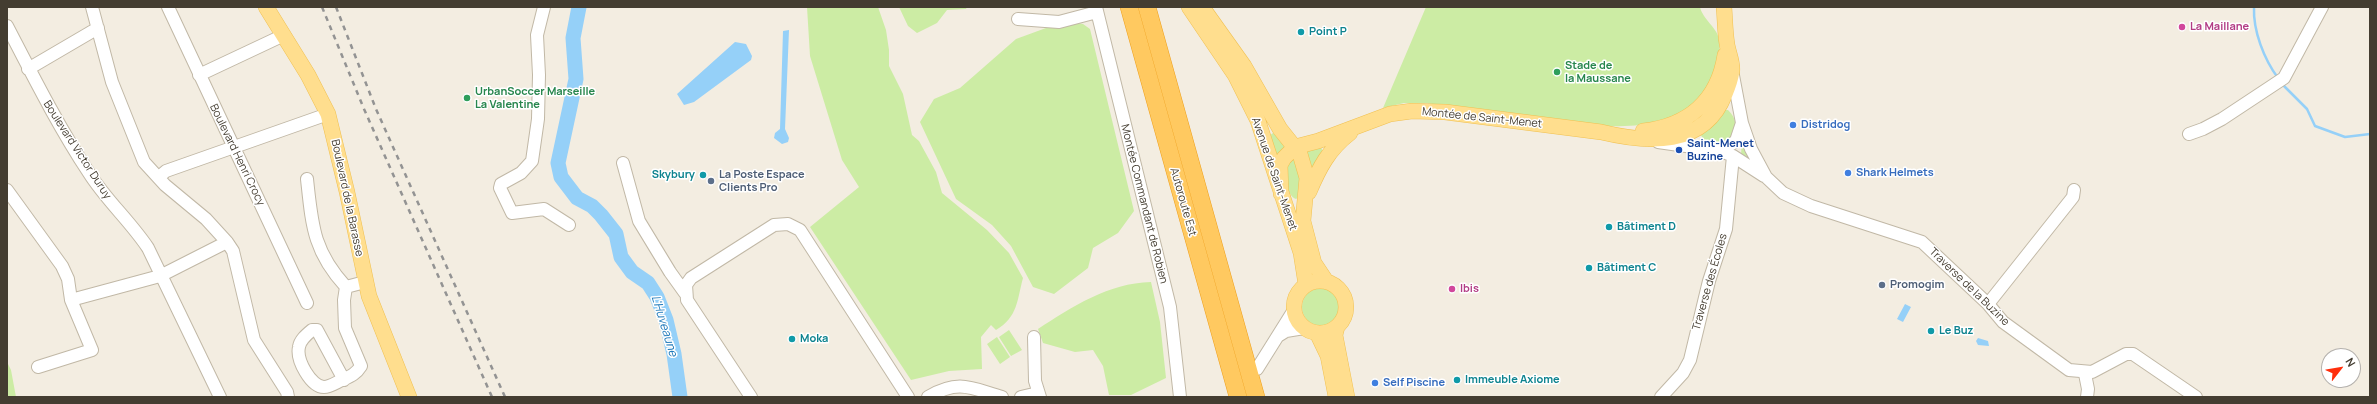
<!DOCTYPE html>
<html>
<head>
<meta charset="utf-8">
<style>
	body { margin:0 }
	#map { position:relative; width:2377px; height:404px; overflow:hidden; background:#f3ede1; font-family:Manrope,sans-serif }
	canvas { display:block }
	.frame { position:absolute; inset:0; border:8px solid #443d31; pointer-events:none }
	.north { position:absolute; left:2321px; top:348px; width:40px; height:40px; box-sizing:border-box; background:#fff; border:1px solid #b4b1ad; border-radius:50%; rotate:59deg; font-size:11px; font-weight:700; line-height:16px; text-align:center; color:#443d31 }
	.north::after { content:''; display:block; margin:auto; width:14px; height:18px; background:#ff2f0c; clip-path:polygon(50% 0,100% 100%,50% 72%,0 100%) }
</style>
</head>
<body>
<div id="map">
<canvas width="2377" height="404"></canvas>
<div class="frame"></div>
<div class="north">N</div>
</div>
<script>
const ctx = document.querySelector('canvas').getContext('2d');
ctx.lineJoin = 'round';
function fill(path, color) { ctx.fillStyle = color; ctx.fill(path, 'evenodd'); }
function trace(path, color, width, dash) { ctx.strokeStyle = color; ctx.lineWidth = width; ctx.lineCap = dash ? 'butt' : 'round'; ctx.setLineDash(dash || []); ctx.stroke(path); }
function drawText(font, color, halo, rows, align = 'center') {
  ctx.font = font + ' Manrope,sans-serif'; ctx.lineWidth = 3; ctx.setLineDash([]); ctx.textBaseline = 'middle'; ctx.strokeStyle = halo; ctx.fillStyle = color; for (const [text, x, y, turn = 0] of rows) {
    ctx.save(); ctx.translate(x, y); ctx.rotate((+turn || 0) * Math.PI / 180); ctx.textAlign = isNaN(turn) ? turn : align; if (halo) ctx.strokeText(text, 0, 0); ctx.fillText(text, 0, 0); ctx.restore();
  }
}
fill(new Path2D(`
	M807,7h71l8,23 3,20v16l14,28 9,41 7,6 17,31 6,21 45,37 22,23 14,25c-6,22 -5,39 -27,52l-5,-5 -10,12 1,32 -33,2 -38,9 -101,-153 49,-40 -17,-27 -32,-104z
	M899,7h68l-1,2 -19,1 -10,13 -20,10 -9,-7z
	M1426,7h274c3,13 18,21 19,33 2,14 -2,27 -7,38 -7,16 -14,25 -28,35 -50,31 -198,-1 -258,-10h-22l-21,5z
	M1077,23l6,1 7,5 44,182 -16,22 -25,15 -5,20 -34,26 -21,-7 -22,-41 -19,-21 -36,-26 -36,-77 14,-23 26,-11 56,-49 30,-11z
	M1724,110h4c9,9 8,15 6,26l-14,10 -15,-3 -5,-10z
	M1273,133l15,13 -10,14 -9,-24z
	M1742,140l13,25 -14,-10z
	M1321,147l2,5 -11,18 -7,-20z
	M1294,153l6,11 -1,33 -3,2c-9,-3 -12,-23 -11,-32 1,-5 6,-10 9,-14z
	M1151,282l9,40 6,56 -35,17h-22l-6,-29 -10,-16 -18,2 -32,-9 -5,-14c34,-22 70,-46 113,-47z
	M1302 307a19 19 0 1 1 38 0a19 19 0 1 1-38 0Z
	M1009,330l13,20 -11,6 -12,-19z
	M997,337l13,20 -10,7 -13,-20z
	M7,362l4,8 5,27h-9z`), '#cceca4');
fill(new Path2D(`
	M789,30l-4,99 4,9 -1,4 -6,2 -8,-6 1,-5 5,-4 3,-98z
	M735,42l11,2 6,12 -1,4 -57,42 -10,3 -7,-11z
	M1905,304l6,3 -8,15 -6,-3z
	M1978,338l10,3 1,5 -11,-1 -2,-4z`), '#95d0f8');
trace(new Path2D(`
	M2254,7c-1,24 10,52 24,71
	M2282,84l25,25 8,17 30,11 25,-3`), '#95d0f8', 2.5);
trace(new Path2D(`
	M579,7l-6,31 3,41 -18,84 3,14 16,21 15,8 9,9 15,19 5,23 11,15 16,11 9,14 9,23 8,34 6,43`), '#95d0f8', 15);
const minor = new Path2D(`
	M92,7l20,75 32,80 21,23 41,34 21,23 6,9 21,89 33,52 1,5
	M168,7l139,296
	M544,7l-7,28 2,40 -1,44 -6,42 -11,12 -20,11 -1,4 12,25 32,-4 25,16
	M1096,7l74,300 10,90
	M1018,19l41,3 38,-10
	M7,26c26,50 51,100 82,147 17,27 41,48 59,75l72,149
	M28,69l70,-41
	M1732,70l10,53 9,26 15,28 17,16 28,13 111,36 66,62 15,18 66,48 23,2 34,-18h7l63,43
	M199,75l85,-40
	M2189,134l14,-5 19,-10 62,-41 38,-71
	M1658,142l63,9 12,5 31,20
	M1721,151l15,-10 6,-18
	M623,163l16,58 31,51 15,21
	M159,177l7,-6 162,-57
	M307,179c5,46 6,72 39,108l19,-5
	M7,190l55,76 6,13 3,21 21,50 -54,17
	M71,300l89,-24 67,-34
	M1988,304l85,-107 1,-7
	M1278,336l8,-5 18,-3
	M1034,337l1,44 5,16
	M1257,369l37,-59
	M2085,374l3,15 -1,8
	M344,380l-27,-50h-5c-6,5 -12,10 -13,17 -3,13 12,40 25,40 6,0 13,-5 18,-7 9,-4 14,-6 19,-14l-16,-38 -1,-28 2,-13
	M751,397l-64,-97 -1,-15 5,-7 83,-53 14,-1 12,6 108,167
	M928,397c31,-18 43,-9 74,0
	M1021,397l17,-4
	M1661,397l22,-24 7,-13 19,-79 17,-52 7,-73`);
const major = new Path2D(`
	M266,7l42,68 20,39 19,78 22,104 40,101
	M1189,7l46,68 23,46 43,132 5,32
	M1202,7l42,59 36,63 20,25 7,24 -4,43 11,42 12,18
	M1643,131c45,-5 75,-30 82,-76
	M1309,192c10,-24 20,-43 41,-59
	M1281,194l-1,-29 4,-7 11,-11 23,-6 72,-27 22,-3 33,1 156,20c46,11 103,16 124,-38 3,-7 6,-16 7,-23 1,-9 -4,-19 -5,-27 -2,-12 -2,-25 -3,-37
	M1294 307a26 26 0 1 1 52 0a26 26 0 1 1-52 0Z
	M1337,327l-2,8 12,62
	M1317,333l11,23 8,41`);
const highway = new Path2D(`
	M1129,7l109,390
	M1147,7l109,390`);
trace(minor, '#c1b8a6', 14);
trace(major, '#f0c051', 16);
trace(highway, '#eea120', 18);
trace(minor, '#fff', 12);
trace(major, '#ffde8e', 15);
trace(highway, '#ffc960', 17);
trace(new Path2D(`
	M322,7l42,102 128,288
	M336,7l40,102 129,288`), '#939393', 2.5, [5, 5]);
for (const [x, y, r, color] of [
	[2182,27,4,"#d1479c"],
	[1301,32,4,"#0f9aa8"],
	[1557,72,4,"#2e9e5b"],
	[467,98,4,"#2e9e5b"],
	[1793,125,4,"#3f7fe0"],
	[1679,150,4,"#1a4fb4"],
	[1848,173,4,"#3f7fe0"],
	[703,175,4,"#0f9aa8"],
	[711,181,4,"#5c6f8a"],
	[1609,227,4,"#0f9aa8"],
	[1589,268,4,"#0f9aa8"],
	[1882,285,4,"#5c6f8a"],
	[1452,289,4,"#d1479c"],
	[1931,331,4,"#0f9aa8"],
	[792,339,4,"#0f9aa8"],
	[1457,380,4,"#0f9aa8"],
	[1375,383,4,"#3f7fe0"]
]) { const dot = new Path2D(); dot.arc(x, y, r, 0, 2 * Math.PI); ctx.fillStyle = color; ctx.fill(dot); trace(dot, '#fff', 1.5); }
drawText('bold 11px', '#b23c85', '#fff', [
	["La Maillane",2190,27],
	["Ibis",1460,289]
], 'left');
drawText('bold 11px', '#0d838f', '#fff', [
	["Point P",1309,32],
	["Skybury",695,175,"right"],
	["Bâtiment D",1617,227],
	["Bâtiment C",1597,268],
	["Le Buz",1939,331],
	["Moka",800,339],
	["Immeuble Axiome",1465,380]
], 'left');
drawText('bold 11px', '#27864d', '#fff', [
	["Stade de",1565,66],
	["la Maussane",1565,79],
	["UrbanSoccer Marseille",475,92],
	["La Valentine",475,105]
], 'left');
drawText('11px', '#443d31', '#fff', [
	["Montée de Saint-Menet",1482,118,6],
	["Boulevard Victor Duruy",77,150,57],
	["Boulevard Henri Crocy",237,155,64],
	["Avenue de Saint-Menet",1274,174,71],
	["Boulevard de la Barasse",347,198,78],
	["Autoroute Est",1183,202,74],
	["Montée Commandant de Robien",1144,204,76],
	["Traverse des Écoles",1710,282,-74],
	["Traverse de la Buzine",1969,287,44]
]);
drawText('bold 11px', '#366cbe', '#fff', [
	["Distridog",1801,125],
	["Shark Helmets",1856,173],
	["Self Piscine",1383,383]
], 'left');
drawText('bold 11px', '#164399', '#fff', [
	["Saint-Menet",1687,144],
	["Buzine",1687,157]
], 'left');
drawText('bold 11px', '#4e5e75', '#fff', [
	["La Poste Espace",719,175],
	["Clients Pro",719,188],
	["Promogim",1890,285]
], 'left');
drawText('italic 12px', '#207aba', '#fff', [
	["L'Huveaune",664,326,73]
]);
</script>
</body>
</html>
